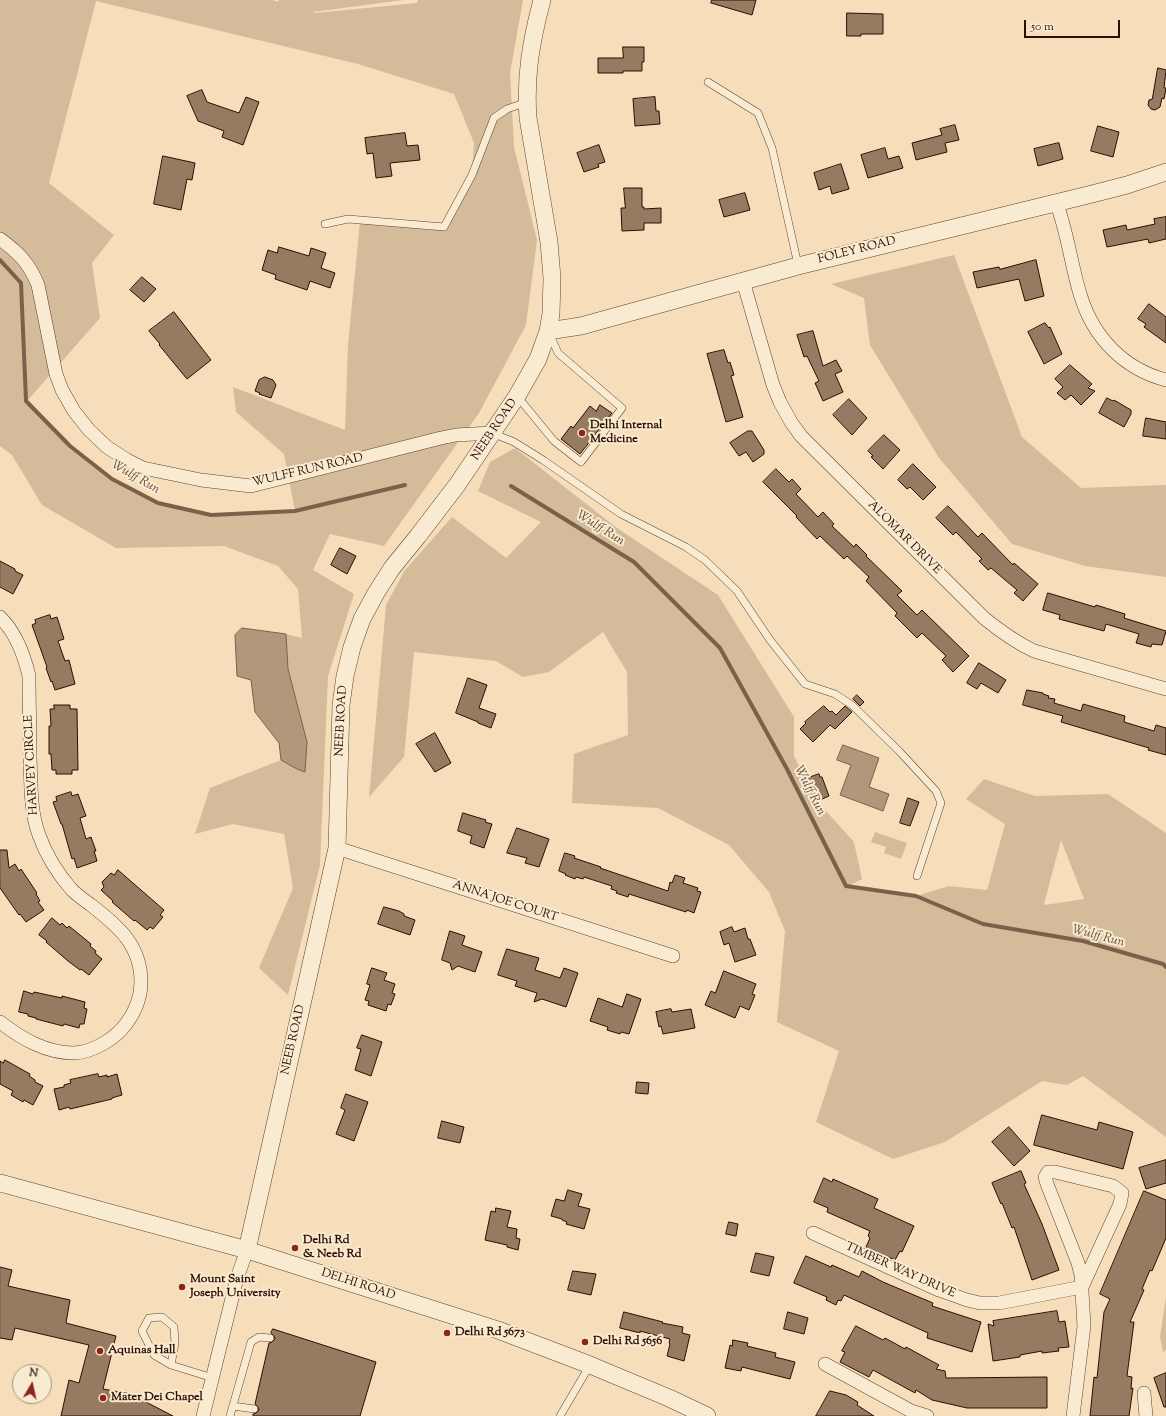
<!DOCTYPE html>
<html>
<head>
<meta charset="utf-8">
<style>
	body { margin:0 }
	#map { position:relative; width:1166px; height:1416px; overflow:hidden; background:#f6deba; font-family:"Sorts Mill Goudy",serif }
	canvas { display:block }
	.north { position:absolute; left:12px; top:1364px; width:40px; height:40px; box-sizing:border-box; background:#f9ead2; border:1px solid #a7927e; border-radius:50%; rotate:9deg; font-size:11px; font-weight:700; line-height:16px; text-align:center; color:#2d0e00 }
	.north::after { content:''; display:block; margin:auto; width:14px; height:18px; background:#8f2418; clip-path:polygon(50% 0,100% 100%,50% 72%,0 100%) }
	.scale { position:absolute; left:1024px; top:20px; width:96px; height:18px; box-sizing:border-box; border:2px solid #2d0e00; border-top:0; padding-left:5px; font-size:12px; line-height:14px; white-space:nowrap; color:#2d0e00; -webkit-text-stroke:3px #f9ead2; paint-order:stroke }
</style>
</head>
<body>
<div id="map">
<canvas width="1166" height="1416"></canvas>
<div class="north">N</div>
<div class="scale">50 m</div>
</div>
<script>
const ctx = document.querySelector('canvas').getContext('2d');
ctx.lineJoin = 'round';
function fill(path, color) { ctx.fillStyle = color; ctx.fill(path, 'evenodd'); }
function trace(path, color, width, dash) { ctx.strokeStyle = color; ctx.lineWidth = width; ctx.lineCap = dash ? 'butt' : 'round'; ctx.setLineDash(dash || []); ctx.stroke(path); }
function drawText(font, color, halo, rows, align = 'center') {
  ctx.font = font + ' "Sorts Mill Goudy",serif'; ctx.lineWidth = 4; ctx.setLineDash([]); ctx.textBaseline = 'middle'; ctx.strokeStyle = halo; ctx.fillStyle = color; for (const [text, x, y, turn = 0] of rows) {
    ctx.save(); ctx.translate(x, y); ctx.rotate((+turn || 0) * Math.PI / 180); ctx.textAlign = isNaN(turn) ? turn : align; if (halo) ctx.strokeText(text, 0, 0); ctx.fillText(text, 0, 0); ctx.restore();
  }
}
fill(new Path2D(`
	M0,0h272l6,2 1,-2h124l-90,12 2,1 102,-10 1,-3h105l-13,73 4,74 23,93 -11,85 -47,88 -95,133 -54,-12 -17,36 41,24 -26,82 -8,189 -32,130 -29,-27 34,-80 -9,-54 -51,-10 -38,10 15,-46 71,-28 16,9 10,-27 -19,-73 -2,-35 16,4 -4,-49 -20,-23 -54,-20 -108,2 -74,-43 -30,-50 -12,-9zM96,1l262,63 96,30 20,49 -2,32 -27,52 -85,-6 -12,124 -3,85 -112,-43 3,25 48,42 11,57 -84,4 -53,-12 -46,-24 -42,-33 -43,-45 73,-83 -8,-55 22,-28 -65,-52z
	M954,255l68,182 59,51 85,-3v92l-81,-11 -73,-22 -73,-86 -69,-113 -6,-47 -33,-14z
	M515,448l102,80 101,67 76,122v39l22,44 38,42 8,37 -15,8 69,9 33,-10 38,4 18,-66 -39,-25 18,-20 51,17 73,-2 58,39v304l-83,-61 -16,9 -25,-4 -97,61 -52,17 -77,-37 23,-71 -62,-29 8,-91 -16,-39 -40,-47 -71,-37 -86,-5 2,-49 54,-19 -1,-63 -24,-40 -54,40 -26,5 -27,-16 -82,-9 -10,105 -35,40 17,-192 19,-35 47,-53 54,41 35,-36 -63,-31 12,-29zM1061,840l23,59 -39,6 -1,-1z
	M875,832l32,11 -6,16 -17,-6 2,-6 -15,-5z
	M1166,1297v53l-3,2 -3,-15z`), '#d4bb9a');
const water = new Path2D(`
	M242,628l44,6 2,35 19,73 -2,30 -8,-3 -16,-9 -2,-17 -24,-31 -4,-32 -14,-4 -2,-41z
	M843,745l36,13 -10,29 20,7 -6,17 -43,-16 11,-30 -14,-5z`);
fill(water, '#b2977b');
trace(water, '#7d604a', 1);
trace(new Path2D(`
	M0,260l21,23 5,118 44,45 42,33 46,24 53,12 84,-4 110,-26
	M511,486l123,76 86,86 67,121 59,117 70,10 67,28 100,17 80,23 3,3`), '#7d604a', 4);
const building = new Path2D(`
	M712,0h44l-4,15 -41,-12z
	M847,13l36,1v20h-22v2h-14z
	M623,47h21v15h-2v9h-19v2h-25v-15h25z
	M1158,68l8,2 -2,18h2l-2,11 -2,-1 -2,9 -5,3 -4,-1 -3,-4 1,-5 3,-1z
	M202,90l5,12 32,11 7,-16 13,5 -16,43 -21,-8 2,-6 -26,-10 -11,-25z
	M655,97l1,14h3l1,13 -25,2 -2,-27z
	M955,125l4,15 -14,3 2,9 -31,8 -4,-17 30,-8 -2,-6z
	M1098,126l21,6 -6,25 -22,-6z
	M405,133l2,13 11,-1 2,15 -30,3 2,13 -16,2 -3,-25 -6,1 -2,-16z
	M1059,143l4,16 -25,7 -4,-17z
	M599,145l6,17 -7,2 1,3 -15,5 -7,-19z
	M885,148l3,11 11,-3 4,12 -35,10 -7,-23z
	M163,156l32,7 -3,17 -5,-1 -6,31 -27,-6z
	M841,164l8,25 -17,5 -2,-8 -11,4 -5,-17z
	M624,188h18v19h2v2l17,-1v15h-17v7l-22,1 -1,-23h4z
	M745,193l5,17 -26,7 -5,-17z
	M1166,217v22l-17,4 -1,-4 -41,8 -4,-17 23,-5 1,5 28,-6 -1,-5z
	M279,247l30,9 2,-8 15,5 -5,15 14,5 -5,15 -20,-7 -3,9 -32,-11 1,-4 -14,-5 6,-20 9,3z
	M1036,260l8,36 -19,5 -6,-22 -42,9 -4,-16 26,-5 1,2z
	M142,277l14,12 -12,13 -14,-12z
	M1149,304l17,13v26l-22,-16 2,-3 -8,-5z
	M174,312l37,48 -24,19 -28,-34 1,-1 -11,-13z
	M1045,323l4,5 1,-1 12,27 -18,10 -16,-32z
	M813,331l10,35 13,-6 6,11 -7,3 8,18 -20,9 -8,-18 4,-2 -12,-25 -3,1 -7,-22z
	M724,350l4,13 2,-1 4,13 -3,1 12,41 -17,5 -19,-68z
	M1070,365l22,19 -4,4 7,3 -14,14 -10,-10 -6,5 -8,-7 6,-6 -8,-8z
	M265,377l8,3 3,5 -5,13 -12,-4 1,-1 -5,-2 4,-11z
	M1107,398l6,3 1,-1 17,10v4l-7,13 -25,-14z
	M849,399l18,19 -15,17 -19,-20z
	M600,405l12,8 -32,41 -19,-15 10,-13 2,2 17,-22 6,5z
	M1146,418l20,4v17l-23,-3z
	M748,431h4l12,19v4l-11,8 -7,-10 -7,4 -9,-13z
	M884,435l16,15 -17,19 -12,-12 2,-1 -5,-5z
	M913,464l23,23 -13,13 -13,-13 -3,2 -9,-9z
	M776,469l13,13 3,-3 9,10 -5,5 22,23 5,-5 11,12 -2,2 22,21 2,-3 11,11 -1,1 36,35 -5,4 20,20 5,-5 47,46 -16,16 -11,-12 4,-4 -24,-23 -5,5 -22,-22 2,-3 -31,-32 3,-4 -22,-21 -3,3 -24,-23 -3,3 -21,-22 1,-1 -34,-34z
	M948,506l30,31 4,-4 31,32 1,-2 24,21 -15,17 -9,-8 3,-3 -26,-22 -3,2 -9,-9 3,-2 -26,-27 -3,3 -17,-17z
	M340,548l16,8 -9,18 -16,-9z
	M0,561l15,8v2l8,4 -10,19 -13,-7z
	M1048,593l47,14 1,-2 29,9 -1,4 42,13 -4,14 -10,-1 -1,3 -15,-4 3,-9 -33,-10 -2,7 -45,-12 1,-4 -17,-5z
	M50,615l1,4 6,-2 7,22 -6,2 7,20 4,-1 6,24 -20,6 -3,-9 -1,1 -5,-14 1,-1 -15,-42 4,-2 -1,-3z
	M979,663l27,17 -8,13 -17,-10 -4,6 -10,-6z
	M468,678l19,7 -8,23 17,6 -5,14 -13,-5v-1l-22,-9z
	M1027,690l16,3v1l6,2 -1,2 7,1 -1,4 27,8 2,-7 42,12 -1,6 30,9 2,-6 10,3v27l-18,-5 1,-2 -88,-26 2,-6 -40,-11z
	M857,695l7,7 -4,4 -7,-7z
	M54,705h16v4h7l1,61h-6v4h-16v-4h-4l-1,-16h-2v-28h2l-1,-17h4z
	M824,706l6,6 2,-1 4,4 9,-9 7,6 -17,17 -5,-4 -17,17 -13,-13 6,-6 -1,-1z
	M435,733l16,30 -16,9 -19,-28z
	M819,774l1,3h2l7,19 -9,4 -3,-6 -4,2 -7,-17z
	M71,792l1,4 6,-2 8,22 -6,2 6,21 5,-2 5,14h-2l3,10 -20,7 -3,-10 -2,1 -10,-35h-1l-8,-22 4,-1 -1,-4z
	M908,798l11,4 -9,24 -10,-3z
	M463,813l23,7 -1,2 7,2 -8,24 -14,-5 2,-7 -14,-5z
	M517,828l32,11 -10,28 -14,-4 2,-5 -20,-5z
	M0,850h7l2,18 6,-4 4,7 2,-2 16,24 -1,1 4,7 -2,1 6,8 -18,12 -6,-8 -1,1 -19,-27z
	M565,853l10,3 -1,2 27,9 -1,1 68,23 2,-9 2,1 3,-8 10,3 -2,5 15,5 -1,3 4,1 -7,21 -7,-3 -1,2 -57,-18 -1,3 -12,-4 1,-2 -6,-2 1,-3 -28,-9 -1,2 -7,-2 -1,2 -10,-4 1,-1 -7,-3z
	M118,870l46,40 -4,5 3,2 -10,12 -3,-2 -3,3 -12,-10 -1,1 -22,-19 1,-1 -12,-11 3,-3 -2,-5 9,-9 3,2z
	M384,907l15,4 5,3v2l11,4 -5,15 -32,-11z
	M52,918l8,7 2,-2 5,5 2,-2 22,18 -1,2 6,5 -1,2 7,6 -13,16 -8,-6 -1,1 -12,-9 -22,-19 1,-1 -8,-6z
	M732,927l2,5 11,-4 3,11h2l6,16 -21,7 -6,-19 -5,2 -4,-13z
	M450,931l15,5 -3,9 20,7 -7,20 -17,-6 -6,4 -2,-7 -8,-3z
	M507,949l32,9 -4,12 25,8 4,-10 14,5 -12,34 -24,-8 -8,3 3,-9 -22,-7 2,-5 -19,-6z
	M372,968l15,5 -3,7 11,4 -3,9 3,1 -4,11 -3,-1 -2,7 -18,-6 1,-4 -4,-1 5,-15 -3,-1z
	M724,971l32,13 -4,10 3,1 -6,15 -9,-4 -5,12 -30,-13 6,-14 4,2z
	M24,991l9,3 1,-2 28,6v-2l23,6 -1,6 3,1 -3,15h-4l-1,4 -15,-4 -1,2 -27,-7v-1l-8,-2v-2l-9,-2z
	M627,994l14,5 -12,35 -8,-2 -1,2 -13,-4 1,-3 -18,-6 8,-23 24,9z
	M671,1009l1,3 19,-3 4,19 -32,6 -2,-8 -2,1 -3,-15z
	M362,1035l20,7 -11,34 -16,-6 6,-21 -4,-1z
	M5,1060l25,14 -1,2 6,4v2l8,4 -10,19 -9,-5 -1,2 -12,-7 2,-4 -13,-7v-23l3,2z
	M98,1074l1,3 8,-2v2l10,-3 5,21 -10,3v1l-42,10 -1,-2 -10,3 -5,-21 10,-2v-2l7,-2 -1,-3z
	M637,1082l12,1 -1,11 -12,-1z
	M346,1094l22,8 -14,39 -18,-7 9,-24 -4,-2z
	M1042,1115l55,15 2,-8 34,10 -10,37 -89,-24z
	M442,1121l22,6 -4,16 -22,-5z
	M1009,1127l21,24 -16,15 -22,-24z
	M1166,1160v23l-20,6 -7,-21z
	M1021,1171l5,12 -2,1 18,40 17,46 -27,10 -18,-53 -2,1 -10,-25 -1,1 -9,-21z
	M824,1178l8,4 1,-3 45,20 -4,9 40,18 -12,26 -2,-1 -5,9 -29,-13 4,-9 -2,-2 2,-5 -43,-19 1,-4 -14,-6z
	M568,1190l14,4 -4,12 12,3 -6,20 -18,-5 1,-2 -5,-2v-1l-11,-3 5,-17 8,2z
	M1144,1191l22,9v38l-14,33 -2,-1 -8,19 2,1 -14,32h4l-7,54 5,1 -1,12 2,-1 -4,28h-39l4,-39 3,1 7,-66 6,-13 -10,-5z
	M496,1208l15,3 -4,16 10,2 -1,9 4,1 -2,11 -11,-3v-2l-22,-5 6,-29 4,1z
	M729,1222l9,2 -2,12 -10,-2z
	M756,1253l18,4 -5,19 -18,-4z
	M806,1256l25,11 1,-2 27,12 3,-6 21,11 50,21 -1,3 49,16 -9,30 -45,-14 1,-5 -84,-38 -3,6 -3,-1 -2,5 -10,-5 1,-3 -33,-14z
	M0,1267l12,3 -4,16 62,14 -4,23 50,13 -13,53 39,7v4l31,16h-112l8,-36 10,3 10,-38 -74,-17 -3,12 -12,-2z
	M573,1271l23,3 -5,21 -23,-5z
	M1057,1311l2,11 6,-1 4,26 -11,1 1,3 -17,2v-2l-22,4v2l-27,4 -5,-37 6,2 -1,-5z
	M624,1312l39,10 -1,1 21,4 -1,6 8,2 -6,26 -17,-5 3,-12 -1,-1 1,-4 -30,-8v2l-20,-5z
	M788,1312l20,6 -4,16 -20,-5z
	M856,1326l27,14 2,-2 20,11 1,-2 33,18 -3,4 9,2 1,7 101,-1v31h-80l-35,-8 -16,-10 -1,3 -42,-23 -4,7 -29,-15 5,-10 -3,-1z
	M273,1329l103,33 -16,54h-107v-2l3,-1 3,-3 -1,-3 -3,-3 14,-61 3,-1 3,-3 -1,-3 -3,-3z
	M733,1340l15,3 -1,3 29,7 -1,4 20,5 -5,17 -48,-12 -1,4 -16,-3 5,-23 2,1z
	M1166,1373v34h-2l-10,-29z
	M830,1391l16,4 12,7 -1,3 17,11h-58z`);
fill(building, '#967a61');
trace(building, '#2d0e00', 1);
const service = new Path2D(`
	M708,82l50,31 14,35 26,117
	M325,224l23,-5 96,8 28,-52 22,-57 13,-9 20,-7
	M517,396l37,45 27,21 41,-54 -64,-55 -8,-18
	M492,433l22,9 29,18 78,54 65,33 19,13 32,31 33,49 35,44 30,10 17,11 48,47 36,39 5,12 -24,73
	M171,1365l4,-22 -1,-16 -12,-10 -13,1 -7,13 12,24 17,10 42,13
	M233,1406l21,3
	M230,1416l21,-74 8,-5 11,1
	M560,1416l30,-51`);
const minor = new Path2D(`
	M1056,202c12,31 15,64 25,95 13,41 43,72 85,83
	M0,239c19,14 29,24 38,46l18,89 6,16 12,21 15,19 18,17 20,13 16,8 58,12 50,6 190,-48 15,-3 36,-2
	M743,281l30,104 7,17 11,20 10,14 183,182c16,13 31,24 50,33l132,38
	M0,617c16,16 24,37 29,59 0,27 1,54 1,81 1,26 0,54 9,78 7,20 19,39 33,55 5,5 12,10 19,15 27,21 50,40 50,77 0,16 -6,30 -15,42 -11,15 -33,28 -52,29 -28,0 -52,-14 -74,-31
	M337,848l336,108
	M813,1233l126,57 28,10 13,3h19l83,-16
	M825,1364l86,47 16,5
	M1144,1393l2,23
	M203,1416l34,-138 10,-28
	M1073,1416l11,-90 -3,-51 -3,-12 -31,-79 -2,-7 3,-5h7l58,14 9,7 -2,11 -38,83`);
const tertiary = new Path2D(`
	M548,331l33,-5 217,-60 294,-72 35,-9 39,-13
	M0,1183l247,67 251,80 92,35 79,33 38,18
	M247,1250l90,-402 4,-143 4,-29 7,-29 10,-28 14,-26 16,-25 26,-32 39,-51 60,-89 21,-37 10,-28 3,-17 1,-36 -3,-36 -21,-124c-3,-43 3,-76 14,-118`);
trace(service, '#5f422e', 8);
trace(minor, '#5f422e', 14);
trace(tertiary, '#5f422e', 18);
trace(service, '#f9ead2', 7);
trace(minor, '#f9ead2', 13);
trace(tertiary, '#f9ead2', 17);
for (const [x, y, r, color] of [
	[582,433,4,"#8f2418"],
	[295,1248,4,"#8f2418"],
	[182,1287,4,"#8f2418"],
	[447,1333,4,"#8f2418"],
	[585,1342,4,"#8f2418"],
	[100,1351,4,"#8f2418"],
	[103,1398,4,"#8f2418"]
]) { const dot = new Path2D(); dot.arc(x, y, r, 0, 2 * Math.PI); ctx.fillStyle = color; ctx.fill(dot); trace(dot, '#f9ead2', 1.5); }
drawText('12px', '#2d0e00', '#f9ead2', [
	["FOLEY ROAD",857,251,-14],
	["NEEB ROAD",495,430,-56],
	["WULFF RUN ROAD",308,471,-13],
	["ALOMAR DRIVE",904,538,45],
	["NEEB ROAD",342,721,-87],
	["HARVEY CIRCLE",32,765,-93],
	["ANNA JOE COURT",505,902,18],
	["NEEB ROAD",294,1040,-77],
	["TIMBER WAY DRIVE",900,1271,24],
	["DELHI ROAD",358,1285,18]
]);
drawText('bold 12px', '#2d0e00', '#f9ead2', [
	["Delhi Internal",590,426],
	["Medicine",590,440],
	["Delhi Rd",303,1241],
	["& Neeb Rd",303,1255],
	["Mount Saint",190,1280],
	["Joseph University",190,1294],
	["Delhi Rd 5673",455,1333],
	["Delhi Rd 5656",593,1342],
	["Aquinas Hall",108,1351],
	["Mater Dei Chapel",111,1398]
], 'left');
drawText('italic 13px', '#694c37', '#f9ead2', [
	["Wulff Run",135,478,30],
	["Wulff Run",600,529,32],
	["Wulff Run",809,791,63],
	["Wulff Run",1098,937,15]
]);
</script>
</body>
</html>
